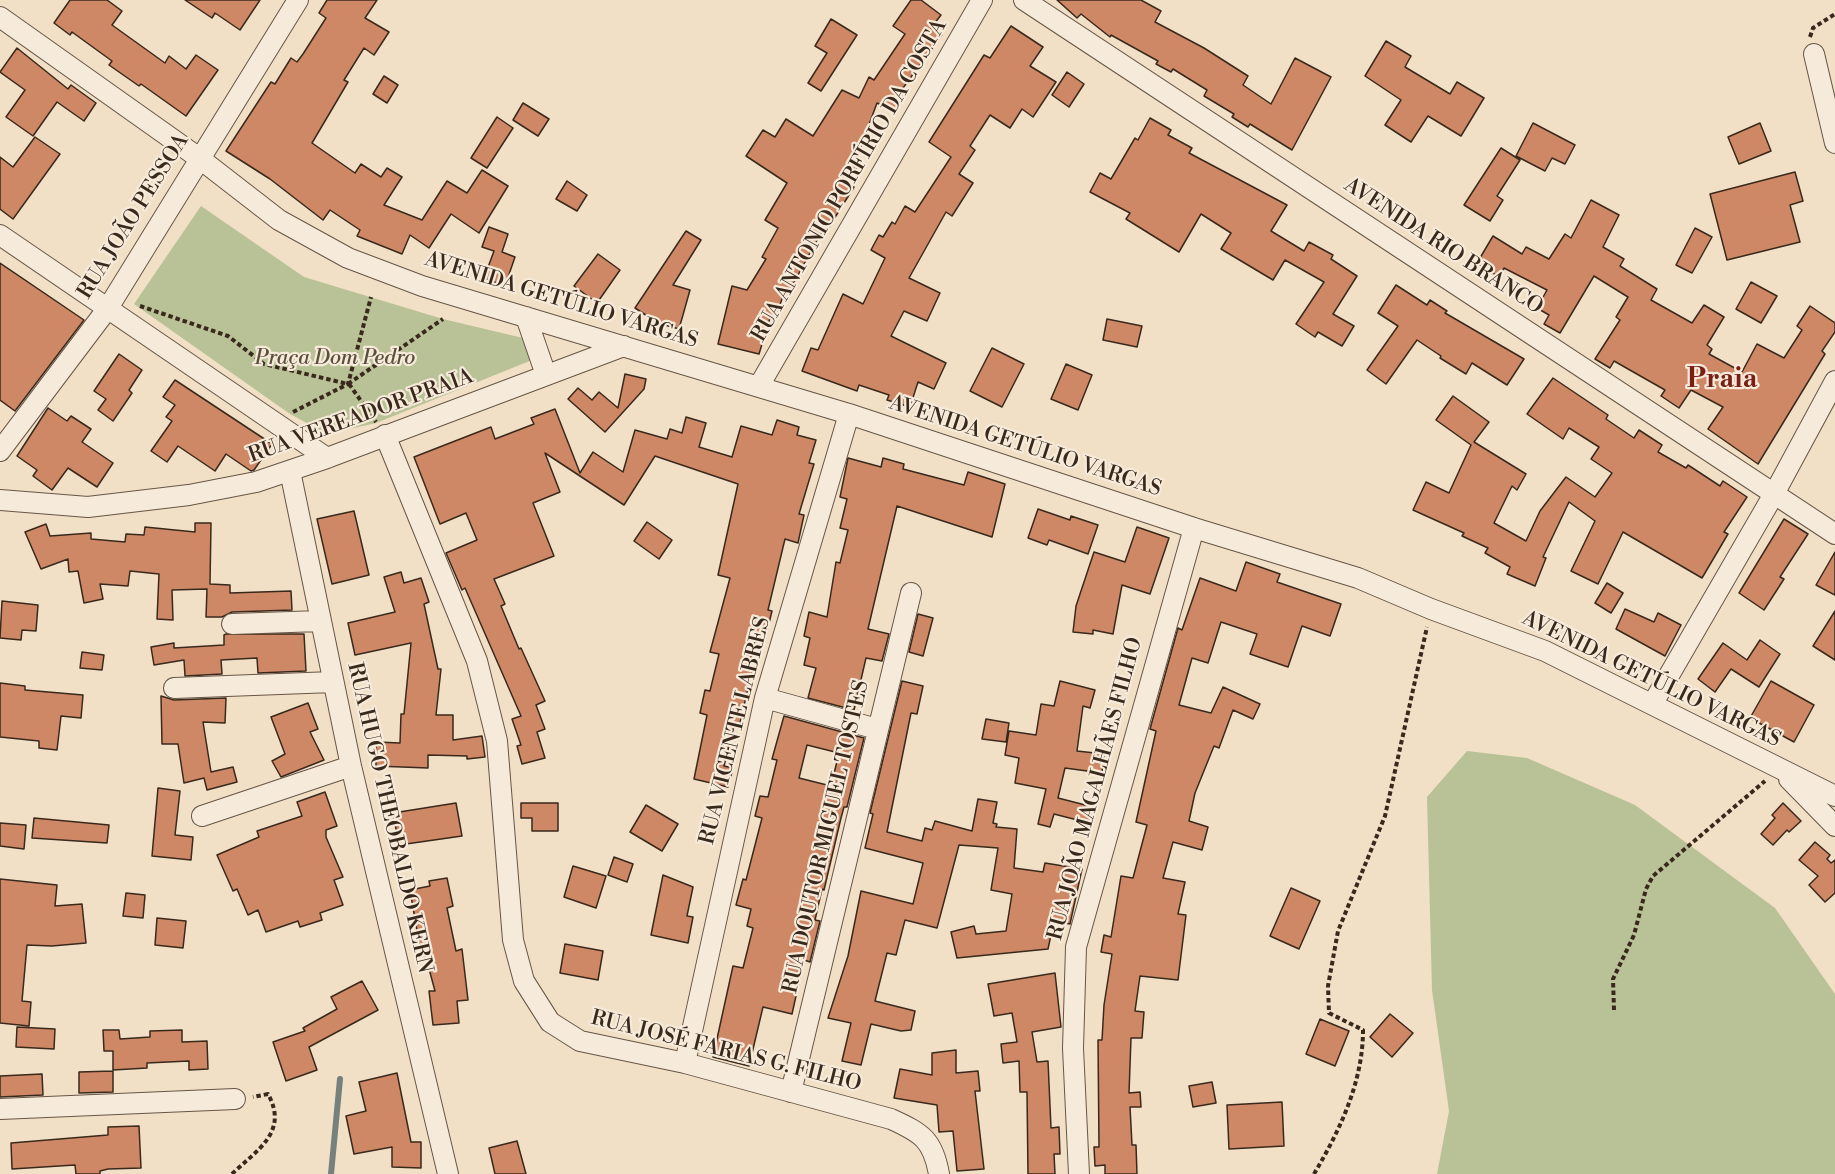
<!DOCTYPE html>
<html>
<head>
<meta charset="utf-8">
<style>
	body { margin:0 }
	canvas { display:block; background:#f1dfc6 }
</style>
</head>
<body>
<canvas width="1835" height="1174"></canvas>
<script>
const ctx = document.querySelector('canvas').getContext('2d');
ctx.lineJoin = 'round';
function fill(path, color) { ctx.fillStyle = color; ctx.fill(path, 'evenodd'); }
function trace(path, color, width, dash) { ctx.strokeStyle = color; ctx.lineWidth = width; ctx.lineCap = dash ? 'butt' : 'round'; ctx.setLineDash(dash || []); ctx.stroke(path); }
function drawText(font, color, halo, rows, align = 'center') {
  ctx.font = font + ' "Libre Bodoni",serif'; ctx.lineWidth = 4.5; ctx.setLineDash([]); ctx.textBaseline = 'middle'; ctx.strokeStyle = halo; ctx.fillStyle = color; for (const [text, x, y, turn = 0] of rows) {
    ctx.save(); ctx.translate(x, y); ctx.rotate((+turn || 0) * Math.PI / 180); ctx.textAlign = isNaN(turn) ? turn : align; if (halo) ctx.strokeText(text, 0, 0); ctx.fillText(text, 0, 0); ctx.restore();
  }
}
fill(new Path2D(`
	M201,206l103,71 139,42 80,19 9,22 -156,63 -49,11 -37,-20 -156,-110z
	M1467,751l60,7 108,47 140,103 60,86v180h-398l12,-63 -17,-121 -5,-193z`), '#b9c296');
trace(new Path2D(`
	M331,1174l9,-95`), '#76807d', 6);
const building = new Path2D(`
	M70,0h37l15,11 -10,14 53,38 4,-7 17,13 10,-14 22,15 -32,46 -45,-32 -2,2 -30,-21 3,-4 -40,-29 -2,3 -16,-12z
	M185,0h75l-20,30 -25,-17 -3,5z
	M327,0h50l-12,18 24,14 -15,23 -10,-7 -20,32 4,2 -36,61 43,30 6,-9 20,13 6,-9 15,9 -18,28 38,15 25,-39 20,12 15,-23 26,16 -29,47 -28,-19 -22,34 -19,-13 -8,19 -45,-18 3,-6 -30,-20 -7,10 -53,-41 -44,-28 45,-69 4,2 16,-26 6,4 6,-8 23,-36 -7,-5z
	M911,0h10l20,15 -10,13 11,7 -42,57 3,2 -8,17 -18,-8 -20,54 5,3 -14,23 6,4 -30,48 -3,-2 -35,64 -3,-1 -8,23 -5,-1 -11,36 -41,-10 14,-58 15,4 19,-31 -4,-2 16,-29 -13,-8 22,-37 -41,-27 17,-26 12,7 11,-18 27,17 29,-46 17,8 10,-21 5,3 31,-46 -12,-8z
	M1057,0h84l20,11 -6,11 49,26 44,28 -5,9 28,19 24,-46 36,19 -39,73 -42,-26 -2,3 -16,-10 2,-3 -30,-18 3,-6 -34,-21 -2,3 -15,-8 2,-3 -47,-26 -1,2 -29,-23 -4,4z
	M831,19l26,16 -36,56 -13,-8 19,-30 -12,-7z
	M1011,26l32,21 -13,19 26,16 -23,35 -11,-8 -12,19 -20,-13 -20,31 5,4 -16,24 14,9 -21,33 -6,-4 -37,66 31,15 -13,28 -23,-10 -13,25 55,27 -12,26 -16,-7 -8,25 -23,-7 2,-5 -30,-10 -2,6 -55,-20 9,-23 7,2 25,-56 20,10 22,-46 -14,-8 8,-15 4,2 9,-15 3,2 10,-18 10,6 36,-55 -22,-15 55,-87 6,3z
	M1386,41l25,15 -6,11 45,27 7,-12 27,16 -23,38 -33,-20 -17,26 -26,-17 16,-25 -36,-24z
	M17,48l51,41 3,-4 25,18 -12,18 -27,-19 -24,34 -27,-19 19,-27 -25,-18z
	M1067,72l17,12 -15,23 -17,-12z
	M384,76l14,9 -11,18 -14,-9z
	M523,103l26,16 -11,17 -25,-16z
	M497,117l16,11 -26,40 -16,-10z
	M1150,118l21,12 -3,5 24,13 -3,5 98,52 -16,26 33,20 5,-9 24,13 -2,4 26,17 -24,38 21,12 -12,20 -24,-14 -3,5 -19,-13 28,-42 -39,-22 -12,20 -52,-31 10,-16 -30,-19 -22,38 -53,-33 4,-6 -40,-21 10,-19 11,6 24,-41 3,2z
	M1533,123l42,22 -10,19 -13,-6 -7,13 -29,-15z
	M1760,123l11,28 -32,13 -11,-27z
	M35,137l25,17 -47,65 -13,-10v-52l13,10z
	M1501,148l19,12 -23,36 6,4 -13,21 -26,-16z
	M1795,172l8,29 -13,4 10,37 -73,18 -17,-66z
	M567,181l20,14 -10,16 -21,-12z
	M1591,200l28,15 -16,32 21,12 -4,7 37,23 -6,11 41,23 12,-18 20,12 -17,28 5,4 -3,5 33,18 15,-28 27,14 18,-28 -5,-4 13,-20 25,17v9l-13,19 3,3 -67,110 -50,-35 15,-22 -32,-17 -12,18 -18,-12 4,-6 -51,-29 -4,7 -15,-9 25,-39 -4,-3 12,-20 -34,-21 -34,57 -16,-9 5,-9 -12,-7 10,-18 -43,-22 -5,9 -22,-14 16,-27 29,18 4,-7 23,12 16,-25 6,4z
	M489,227l19,7 -6,18 13,5 -10,29 -21,-8 10,-27 -12,-4z
	M1695,228l17,9 -20,36 -16,-8z
	M686,231l15,9 -28,45 17,5 -11,39 -21,-6 -23,-15z
	M598,254l22,16 -23,33 -23,-17z
	M0,263l84,57 -69,91 -15,-11z
	M1751,282l26,14 -16,27 -25,-14z
	M1396,285l31,20 3,-5 17,11 -2,2 79,46 -17,26 -35,-22 -6,11 -26,-16 1,-2 -24,-16 -31,44 -19,-14 31,-44 -20,-13z
	M1107,319l35,7 -5,21 -34,-7z
	M992,348l32,16 -22,43 -32,-16z
	M119,354l23,16 -13,20 3,3 -19,28 -15,-11 8,-11 -12,-8z
	M1066,364l26,11 -14,35 -27,-11z
	M625,374l21,5 -2,10 -39,43 -37,-33 10,-11 14,12 7,-8 19,16z
	M1553,378l55,37 -2,4 28,19 5,-8 23,15 -4,7 28,16 2,-3 32,21 3,-5 24,16 -23,35 4,2 -26,44 -79,-46 -25,52 -27,-13 24,-50 -26,-19 -26,55 3,1 -11,28 -28,-12 3,-7 -25,-14 3,-5 -26,-12 2,-3 -51,-23 13,-28 23,11 22,-48 -35,-25 17,-24 36,26 -15,20 52,32 -9,16 -5,-4 -18,37 32,18 14,-30 26,-34 29,20 17,-24 -21,-14 8,-12 -30,-19 -6,11 -36,-25z
	M175,380l97,64 -18,26 -3,1 -25,-17 -11,17 -37,-25 -11,16 -16,-11 21,-30 -6,-4 9,-12 -12,-8z
	M48,408l19,13 4,-5 20,13 -9,13 31,21 -16,24 -29,-19 -16,22 -19,-14 4,-6 -20,-14z
	M555,409l25,64 13,-21 30,20 12,-42 32,9 3,-10 12,4 4,-16 20,6 -7,24 33,10 9,-31 31,9 5,-15 22,7 -2,8 19,5 -7,23 5,1 -15,50 5,1 -6,28 -13,-4 -17,71 4,1 -8,33 -9,-3 -7,29 4,1 -12,52 -5,-1 -11,44 9,2 -5,19 -34,-8 13,-64 -7,-2 5,-23 5,1 9,-37 -9,-2 20,-74 -12,-3 20,-91 -83,-28 -31,49 -79,-52 15,39 -27,11 21,53 -60,23 11,25 -4,2 18,43 2,-1 24,53 -9,4 9,24 -8,3 8,26 -23,6 -5,-18 4,-1 -9,-26 9,-3 -56,-128 -3,2 -16,-37 31,-13 -11,-27 -26,11 -26,-67 77,-30 4,12 39,-15 -3,-6z
	M848,458l33,9 2,-9 21,6 -1,5 61,16 4,-13 37,12 -13,53 -95,-31 -29,123 21,5 -7,27 -16,-3 -12,52 -46,-12 8,-30 -12,-3 6,-27 -6,-2 5,-24 18,5 9,-55 4,1 8,-33 -8,-2 7,-29 -7,-2z
	M1038,509l32,11 1,-4 27,9 -10,29 -39,-14 -2,5 -19,-7z
	M354,511l15,64 -37,9 -15,-65z
	M1784,519l24,15 -28,43 4,2 -20,31 -25,-17z
	M647,522l25,18 -13,19 -25,-18z
	M195,523h16l-1,61 20,1v8l61,-2 1,19 -60,2 -10,5h-16l1,-28 -35,1 1,30 -16,-1 2,-45 -29,-3 -2,15 -28,-2 3,15 -19,4 -6,-32 -9,1 -1,-13 -27,10 -16,-37 21,-8 4,12 41,-3v6l34,3 1,-8 18,1 1,-8 50,5z
	M1137,527l32,11 -19,56 -28,-9 -9,49 -20,-4v4l-20,-2 3,-26 18,-54 31,10z
	M1835,552v43l-19,-10z
	M1246,562l34,12 -3,8 64,22 -11,32 -28,-10 -14,41 -38,-13 7,-20 -36,-12 -13,41 -16,-5 -13,47 32,8 12,-26 37,17 -7,15 -20,-9 -14,38 -5,-2 -19,47 -6,28 19,6 -6,23 -29,-8 -10,36 22,4 -7,32 8,1 -8,65 -38,-4 -5,35 9,1 -2,26h-11l-2,55 11,-1 1,15h-11l2,38h4l1,29h-32v-9l-10,1 -1,-19h5l-1,-107h4l2,-35 8,-51 -11,-2 3,-17 7,2 10,-61 12,2 14,-53 -11,-3 20,-91 -6,-2 28,-101 4,2 18,-52 36,13z
	M401,572l3,11 17,-5 8,24 -5,2 14,65h3l-5,46h17v25l29,-4 3,21 -18,2v-3l-39,-1v13l-52,-2v-24l24,1 1,-29h3l7,-71 -56,12 -7,-32 47,-11 -11,-35z
	M1607,583l16,10 -12,20 -16,-10z
	M2,601l36,4 -2,26 -14,-1 -1,10 -21,-2z
	M1625,609l29,13 4,-9 23,12 -16,31 -49,-27z
	M1835,611v49l-22,-14z
	M918,614l15,4 -10,38 -14,-4z
	M304,634l2,37 -48,2 -1,-15 -36,2 1,14 -37,2 -1,-16 -30,5 -3,-18 23,-4v5l50,-3v-10l2,-1z
	M1760,640l20,14 -21,33 -28,-18 -16,23 -17,-13 25,-36 24,17z
	M82,652l22,3 -2,15 -22,-2z
	M902,681l21,5 -6,28 -6,-1 -24,119 35,9 3,-13 7,2 3,-9 37,10 6,-32 19,3 -4,21 4,1 -1,3 21,2 -3,39 29,4 2,-9 37,6 -12,55 -16,-3 -6,28 -91,9 -6,-26 23,-6 2,8 30,-3 6,-37 -21,-4 7,-42 -39,-3 -22,83 -32,-8 -9,35 -9,-2 -12,48 40,10 -4,19 -10,1 -30,-7 -10,41 -19,-4 9,-38 -23,-5 20,-62 13,-65 52,13 10,-41 -58,-15 8,-34 -3,-1z
	M1060,681l35,9 -5,18 -7,-2 -6,45 27,3 -2,19 -37,-5 -7,30 39,10 -4,16 -39,-10 -4,13 -12,-3 8,-35 -31,-6 4,-25 -14,-3 4,-24 27,4 5,-31 13,2z
	M1771,681l43,24 -20,37 -44,-24z
	M0,683l25,3v4l58,5 -2,23 -20,-2 -4,34 -18,-2v-7l-39,-4z
	M161,696l13,4 52,-2 -1,25 -22,-1 8,50 22,-5 4,15 -30,8 -3,-12 -20,5 -6,-39h-16z
	M308,703l10,26 -8,3 14,28 -43,17 -9,-16 13,-7 -14,-37z
	M784,716l80,22 -17,69h-3l-3,11 -17,72 -2,-1 -7,31 5,1 -10,41 -6,-2 -12,54 -29,-7 -14,59 -36,-9 20,-91 10,2 10,-40 -6,-2 4,-17 -15,-4 7,-26 3,1 16,-62 -7,-2 5,-20 8,1 9,-37 -5,-1zM807,745l32,8 -8,33 -32,-8z
	M986,719l23,4 -3,19 -24,-3z
	M158,788l22,3 -5,44 18,2 -2,23 -39,-4z
	M325,792l12,34 -11,4v7l17,40 -9,3 9,25 -23,8 2,7 -22,7 -2,-6 -32,11 -8,-22 -10,5 -11,-26 -4,2 -16,-36 42,-18 -2,-6 45,-15 -5,-14z
	M456,803l6,33 -63,9 -6,-32z
	M521,803h37v28h-26v-13h-11z
	M1783,803l18,18 -12,11 -2,-2 -14,15 -12,-11 14,-16 -3,-3z
	M646,805l32,19 -16,27 -32,-19z
	M34,818l75,7 -2,18 -75,-5z
	M0,823l26,2 -2,24 -24,-3z
	M1815,842l15,13 -3,4 4,4 4,-3v33l-10,9 -16,-17 9,-9 -19,-16z
	M614,857l19,7 -6,18 -19,-7z
	M573,866l33,10 -10,32 -32,-11z
	M663,875l30,12 -6,29 6,1 -5,26 -37,-8z
	M447,878l6,28 -6,2 9,43 6,-2 6,51 -11,1 2,22 -26,2 -4,-34h6l-10,-37h-4l-11,-64 20,-4 -1,-5z
	M0,879l57,6 -2,21 27,-2 4,39 -34,3 -25,-1 -5,56 9,1 -2,24 -29,-3z
	M1291,888l29,13 -21,48 -29,-13z
	M126,893l19,2 -2,23 -20,-2z
	M157,918l29,3 -3,27 -28,-3z
	M565,944l38,7 -5,29 -38,-7z
	M1055,973l6,54 -29,5 5,30 11,-1 3,67 8,-1 1,27h-6l1,20h-27l-1,-82h-7l-1,-31 -16,2 -2,-19 16,-2 -5,-29 -18,3 -6,-32z
	M362,981l16,29 -69,37 8,23 -31,11 -13,-39 32,-11 -2,-3 34,-19 -6,-12z
	M1390,1014l23,19 -21,24 -22,-20z
	M1320,1019l29,12 -14,35 -29,-12z
	M17,1027l38,2 -1,20 -38,-2z
	M103,1030h16l1,9 30,-2v-6l32,-1v12l25,-1 1,28 -19,1v-9l-42,2v5l-34,2v-19h-9z
	M956,1050v23l22,-2 2,20h-5l9,78 -27,2 -4,-40 -14,1 -2,-27 -43,-7 6,-29 32,6v-22z
	M113,1071v21l-34,1v-21z
	M397,1073l14,69h10v26l-29,-1v-20l-38,7 -8,-38 20,-5 -7,-29z
	M42,1074l1,21 -43,2v-21z
	M1212,1082l4,21 -23,4 -4,-21z
	M1282,1102l2,44 -55,3 -2,-44z
	M139,1126l2,42 -33,1 -8,2v3h-24l-1,-9 -63,4 -1,-26 97,-8v-8z
	M517,1141l9,33h-31l-6,-26z`);
fill(building, '#ce8866');
trace(building, '#39291c', 1.5);
const minor = new Path2D(`
	M1024,0l811,534
	M0,17l199,141 80,62 69,38 74,28 427,128 345,114 164,50 73,31 114,42 290,145
	M1814,54l21,89
	M0,235l327,223
	M526,317l20,58
	M759,386l223,-386
	M385,435l92,226 20,80 16,199 11,41 26,41 30,19 105,22 206,56c31,14 42,21 48,55
	M0,451l108,-143 190,-308
	M290,471l61,295 97,408
	M0,500l88,7 101,-12 67,-13 71,-24 297,-112
	M232,624l88,-3
	M174,688l159,-6
	M765,698l112,31
	M1653,703l121,-209 61,-113
	M1789,779l46,47
	M202,816l149,-50
	M685,1063l80,-365 84,-284
	M791,1092l120,-499
	M0,1109l235,-10
	M1079,1174l-6,-126 3,-101 118,-419`);
trace(minor, '#675646', 22);
trace(new Path2D(`
	M1810,37l3,-9 22,-14
	M140,306l88,30 36,28 84,20 95,-65
	M349,384l27,38
	M293,412l55,-28 23,-87
	M1614,1010l-1,-31 21,-44 12,-46 7,-13 112,-95
	M232,1174c25,-24 57,-42 36,-80l-15,3
	M1314,1174c26,-44 49,-92 49,-144l-34,-17 -1,-27 10,-55 47,-115 42,-189`), '#39291c', 4, [4.5, 3]);
trace(minor, '#f6eada', 20);
drawText('21px', '#39291c', '#f6eada', [
	["RUA ANTONIO PORFÍRIO DA COSTA",850,181,-60],
	["RUA JOÃO PESSOA",134,217,-58],
	["AVENIDA RIO BRANCO",1443,247,33],
	["AVENIDA GETÚLIO VARGAS",561,301,17],
	["RUA VEREADOR PRAIA",361,417,-20],
	["AVENIDA GETÚLIO VARGAS",1025,447,18],
	["AVENIDA GETÚLIO VARGAS",1651,680,26],
	["RUA VICENTE LABRES",736,731,-76],
	["RUA JOÃO MAGALHÃES FILHO",1096,789,-75],
	["RUA HUGO THEOBALDO KERN",389,818,77],
	["RUA DOUTOR MIGUEL TOSTES",827,837,-77],
	["RUA JOSÉ FARIAS G. FILHO",726,1052,14]
]);
drawText('italic 21px', '#594f3a', '#f6eada', [
	["Praça Dom Pedro",335,359]
]);
drawText('bold 27px', '#7a1f14', '#f6eada', [
	["Praia",1722,381]
]);
</script>
</body>
</html>
